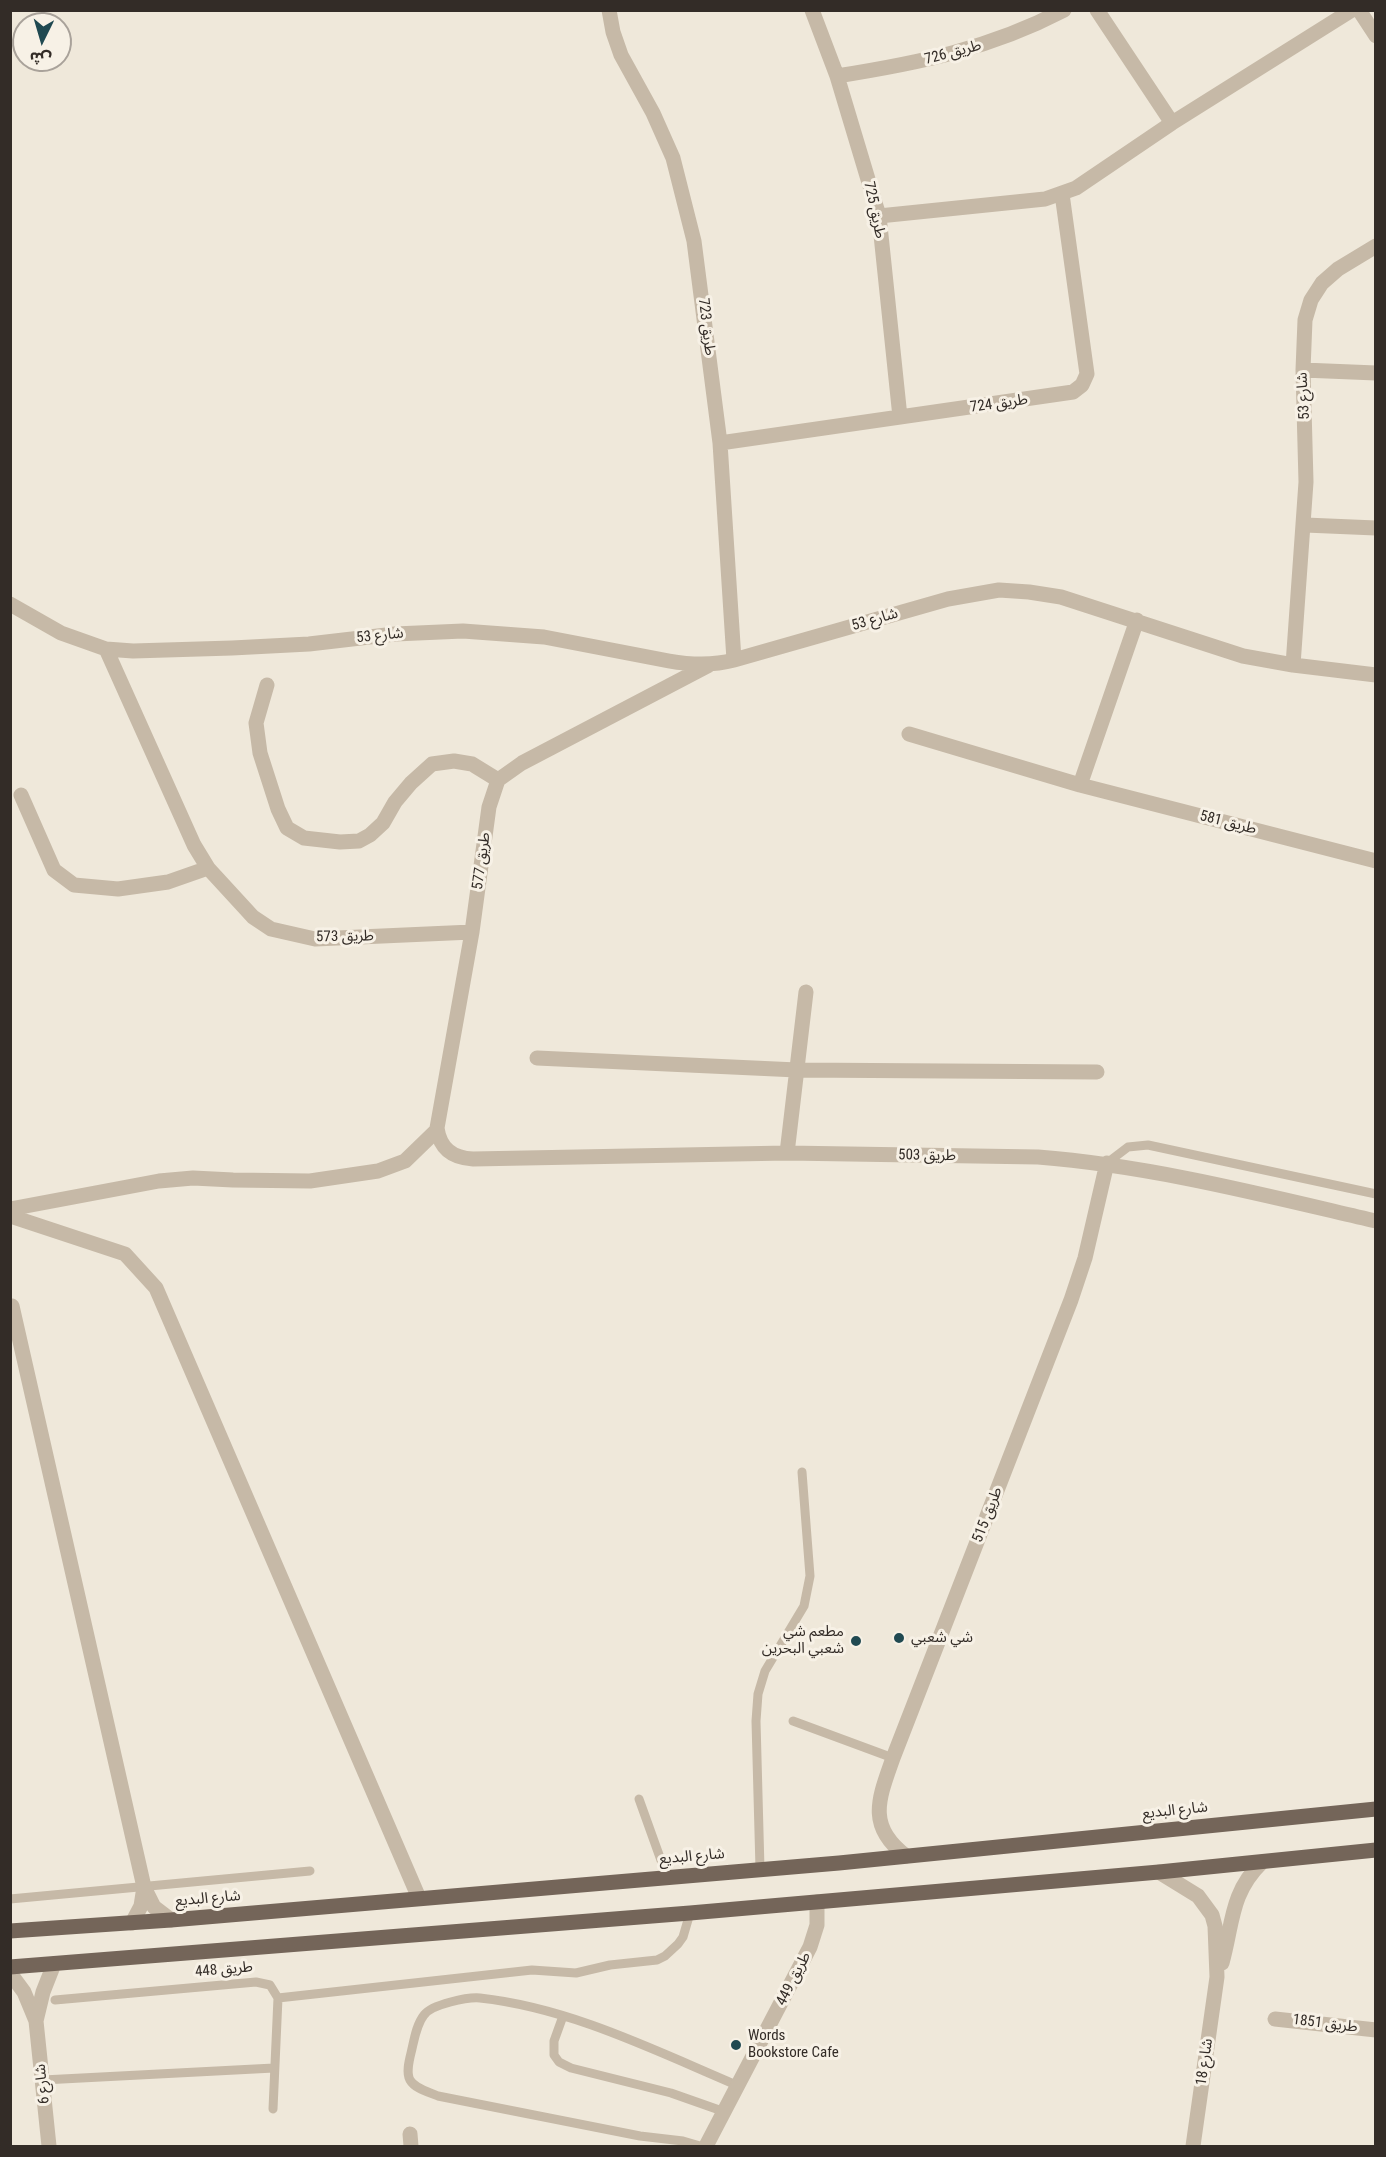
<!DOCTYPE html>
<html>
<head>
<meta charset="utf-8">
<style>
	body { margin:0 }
	#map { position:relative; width:1386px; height:2157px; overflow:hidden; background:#efe8da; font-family:"Roboto Condensed","Noto Sans Arabic",sans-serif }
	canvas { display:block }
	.frame { position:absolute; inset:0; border:12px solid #332c27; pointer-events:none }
	.north { position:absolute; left:12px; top:12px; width:60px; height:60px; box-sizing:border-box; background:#f7f1e6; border:2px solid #a9a29a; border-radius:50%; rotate:185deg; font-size:16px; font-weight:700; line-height:24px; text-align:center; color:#332c27 }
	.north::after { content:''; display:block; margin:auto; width:21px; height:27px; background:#204951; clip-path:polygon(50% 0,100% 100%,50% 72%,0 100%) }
</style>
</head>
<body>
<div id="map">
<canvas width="1386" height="2157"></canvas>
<div class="frame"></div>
<div class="north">ش</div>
</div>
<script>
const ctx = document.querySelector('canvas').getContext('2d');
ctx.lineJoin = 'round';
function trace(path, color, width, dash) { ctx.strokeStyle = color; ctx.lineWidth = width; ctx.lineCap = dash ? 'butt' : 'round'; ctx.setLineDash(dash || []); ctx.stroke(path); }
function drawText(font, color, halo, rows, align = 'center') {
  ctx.font = font + ' "Roboto Condensed","Noto Sans Arabic",sans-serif'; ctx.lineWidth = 6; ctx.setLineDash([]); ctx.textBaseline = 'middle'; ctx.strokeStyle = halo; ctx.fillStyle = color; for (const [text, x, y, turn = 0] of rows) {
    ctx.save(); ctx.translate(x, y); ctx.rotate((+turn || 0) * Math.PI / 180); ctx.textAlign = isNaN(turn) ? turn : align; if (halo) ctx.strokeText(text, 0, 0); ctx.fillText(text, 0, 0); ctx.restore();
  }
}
trace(new Path2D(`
	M1107,1163l21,-16 20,-2 228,49
	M793,1721l100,37
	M639,1799l28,78
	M760,1869l-4,-148 2,-27 7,-23 39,-65 6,-30 -8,-104
	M10,1899l300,-28
	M278,1998l254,-28 44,3 34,-8 47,-5 8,-4 13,-12 5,-7 7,-24
	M55,2000l201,-18 14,3 8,13 -5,111
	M563,2016l-9,25v14l5,7 12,6 100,25 54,19
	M43,2080l231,-12
	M700,2146l-17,-5 -43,-5 -202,-40c-9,-4 -23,-7 -28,-16 -4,-7 -1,-19 1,-27 3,-12 5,-28 13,-38 8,-11 44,-18 56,-17 91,10 176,53 259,88`), '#c6b9a7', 9);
trace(new Path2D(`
	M609,10l4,22 8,23 32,58 20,45 21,83 26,202 14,217
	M812,10l25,66 42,140 21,201
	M1097,10l75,113
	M1359,10l17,26
	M837,76c82,-13 152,-27 227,-66
	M879,216l166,-17 31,-11 96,-65 180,-113
	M1303,370l73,3
	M720,443l353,-51 9,-7 5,-11 -25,-180
	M1305,525l71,3
	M10,604l51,29 45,16 27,2 99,-3 77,-4 86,-10 68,-3 81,6 125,24c23,4 43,5 65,-1l214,-61 51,-9 30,2 32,5 182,59 50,9 83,10
	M106,649l88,196 14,23 45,49 18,12 44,10 157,-7
	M709,665l-187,98 -24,17 -9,27 -17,125 -35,196c3,20 15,30 36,31l314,-6 251,4c114,9 226,38 338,64
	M1293,665l13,-183 -3,-112 2,-50 6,-20 11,-17 16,-14 38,-23
	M267,685l-11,38 4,30 18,56 9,19 17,10 36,4 19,-1 11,-6 13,-12 12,-21 16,-19 21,-19 22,-3 18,3 26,16
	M909,734l171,51 296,76
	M1080,785l57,-165
	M21,795l33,75 20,15 44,4 50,-7 40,-14
	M537,1058l260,12 300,2
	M787,1153l19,-161
	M10,1209l149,-28 34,-3 40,2 77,1 68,-10 27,-10 32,-31
	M10,1216l115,38 31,34 263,610
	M12,1306l132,581 10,20 17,13
	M906,1856c-40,-30 -27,-58 -13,-98l178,-458 14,-42 22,-95
	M1159,1872l39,24 14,19 3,11 2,51 -24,169
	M132,1923l9,-17 3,-19
	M1222,1963c11,-39 8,-70 40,-101
	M10,1973l14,19 12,29 13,125
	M1275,2019l101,11
	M36,2021l7,-29 11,-28
	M410,2134l1,12
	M706,2146l104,-199 7,-22v-23`), '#c6b9a7', 15);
trace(new Path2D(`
	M10,1931l161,-11 668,-57 537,-54
	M10,1967l680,-54 469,-41 217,-22`), '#746559', 15);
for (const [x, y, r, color] of [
	[899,1638,6,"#204951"],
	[856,1641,6,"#204951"],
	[736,2045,6,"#204951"]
]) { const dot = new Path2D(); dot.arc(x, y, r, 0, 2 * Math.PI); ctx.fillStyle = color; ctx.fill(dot); trace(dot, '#f7f1e6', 2); }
drawText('15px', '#332c27', '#f7f1e6', [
	["طريق 726",953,53,-15],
	["طريق 725",874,210,78],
	["طريق 723",706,327,83],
	["شارع 53",1304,396,-93],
	["طريق 724",999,404,-8],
	["شارع 53",875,620,-16],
	["شارع 53",380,636,-6],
	["طريق 581",1228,823,14],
	["طريق 577",482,861,-82],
	["طريق 573",345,937,-1],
	["طريق 503",927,1156,1],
	["طريق 515",988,1515,-69],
	["شارع البديع",1175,1811,-6],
	["شارع البديع",692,1857,-5],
	["شارع البديع",208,1899,-5],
	["طريق 448",224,1970,-5],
	["طريق 449",794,1979,-63],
	["طريق 1851",1325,2024,7],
	["شارع 18",1205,2062,-82],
	["شارع 6",43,2084,-96]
]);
drawText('15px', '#332c27', '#f7f1e6', [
	["مطعم شي",844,1632,"right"],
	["شعبي البحرين",844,1649,"right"],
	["شي شعبي",911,1638],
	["Words",748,2036],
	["Bookstore Cafe",748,2053]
], 'left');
</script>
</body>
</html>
